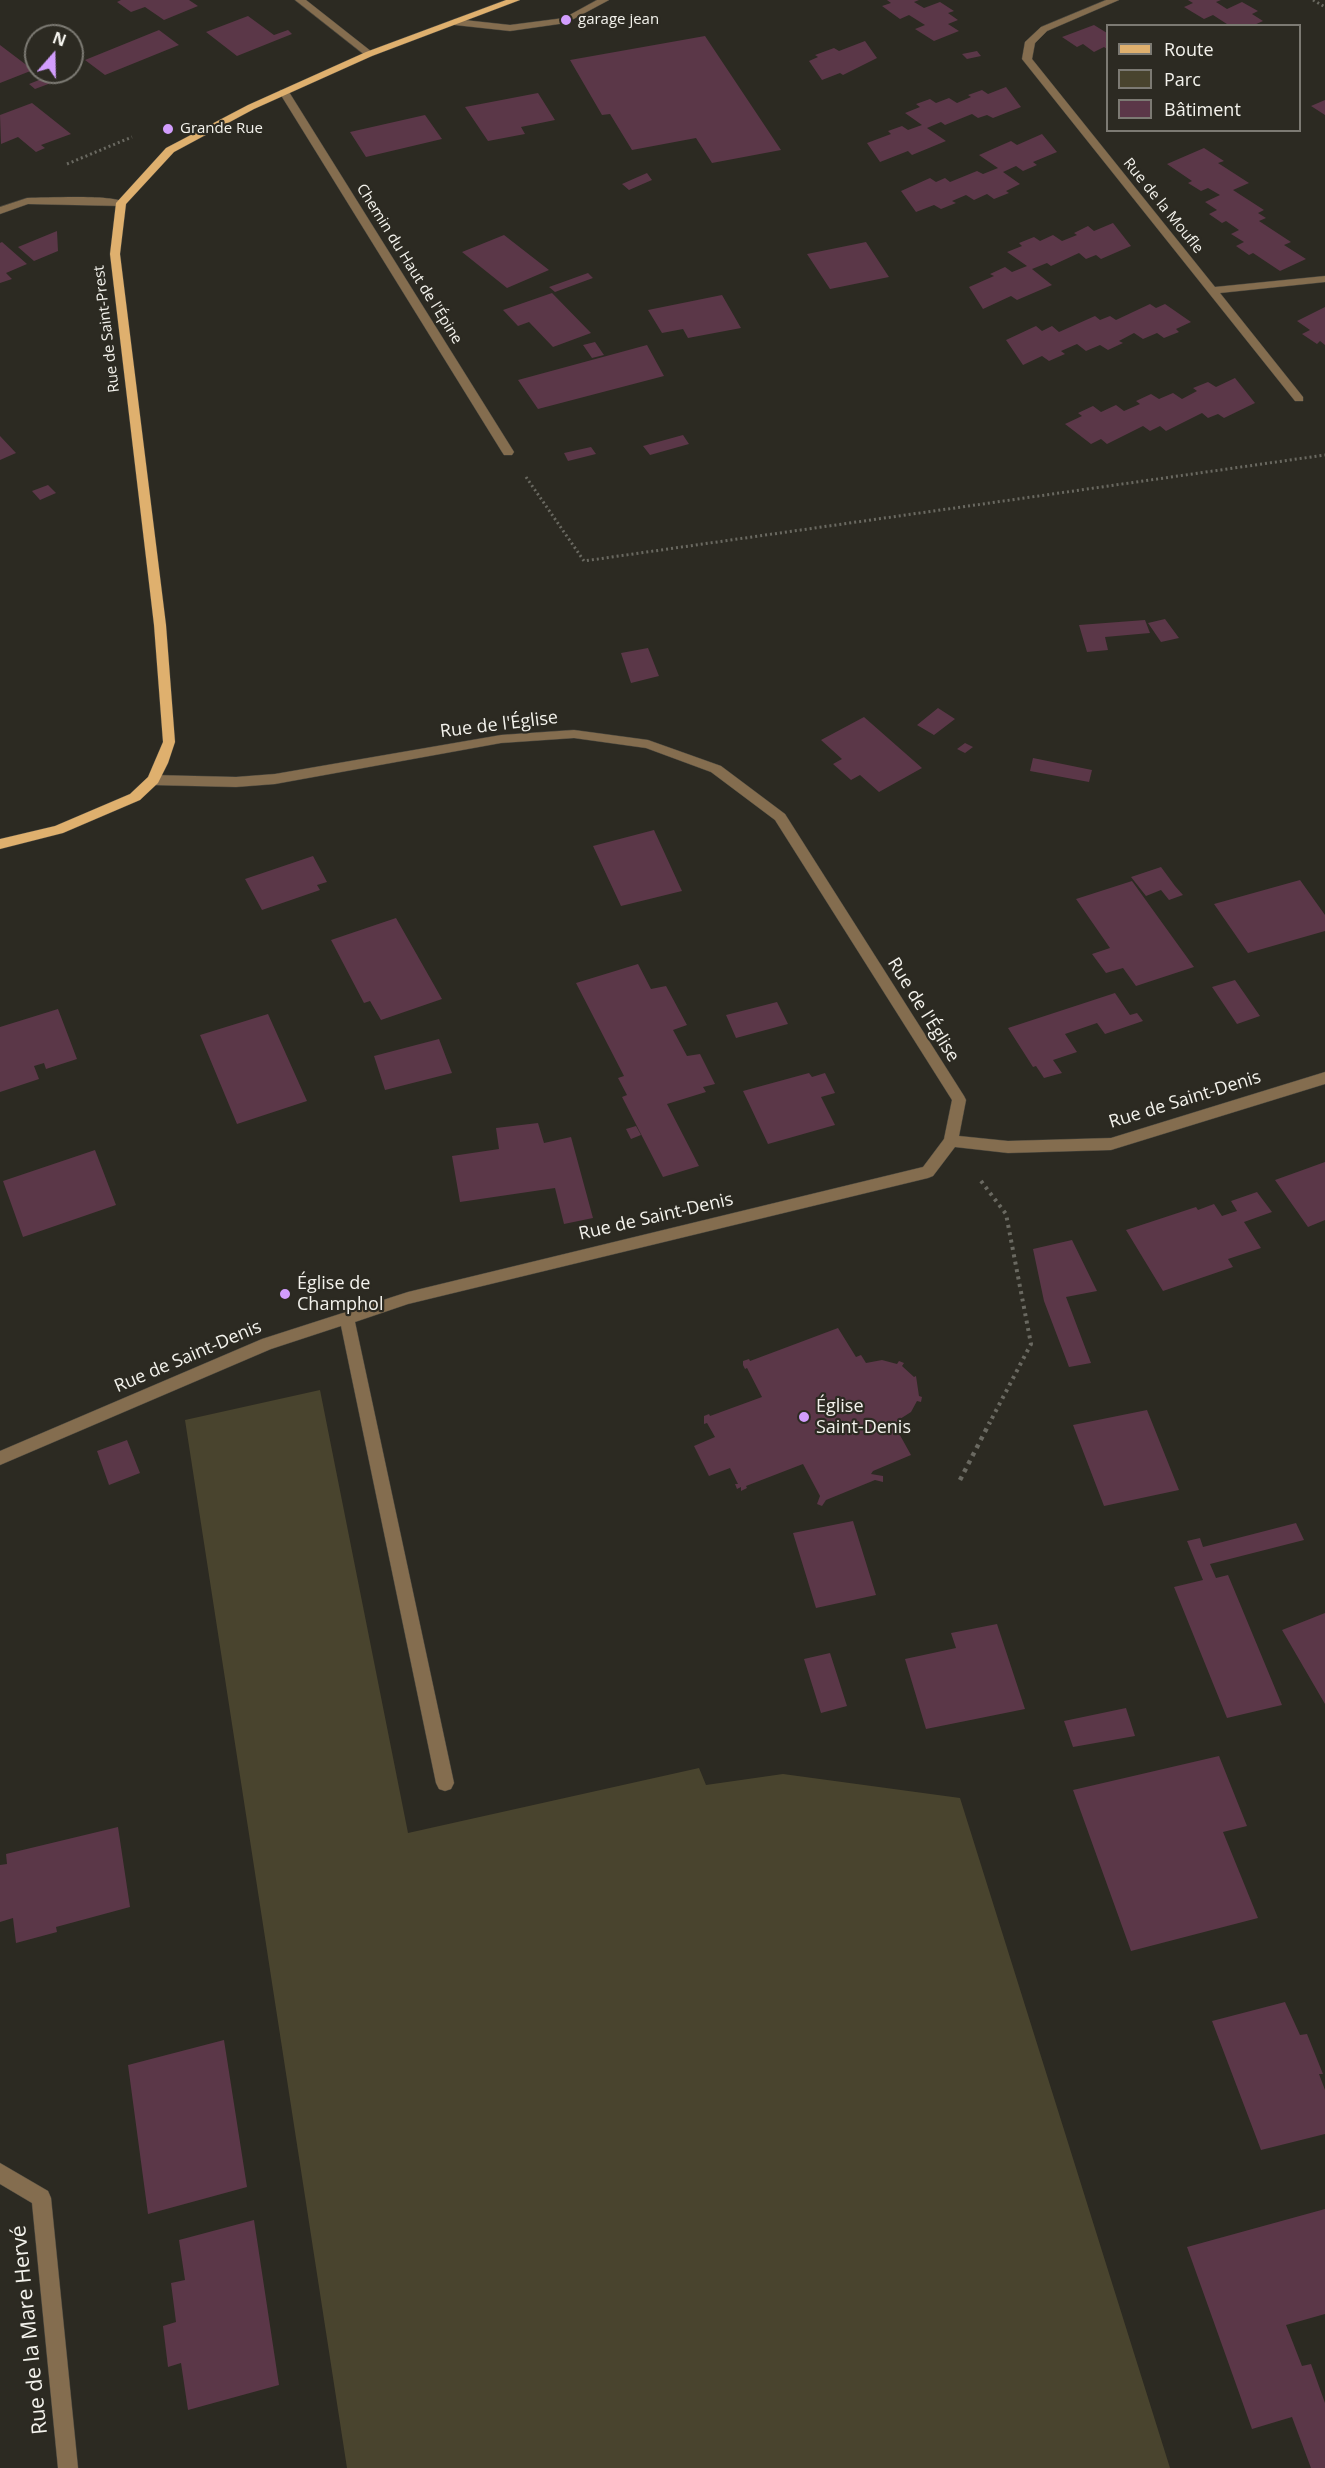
<!DOCTYPE html>
<html>
<head>
<meta charset="utf-8">
<style>
	body { margin:0 }
	#map { position:relative; width:1325px; height:2468px; overflow:hidden; background:#2c2a22; font-family:"Open Sans",sans-serif }
	canvas { display:block }
	.legend { position:absolute; left:1106px; top:24px; width:195px; height:108px; box-sizing:border-box; background:#2c2a22; border:2px solid #7c7a73; margin:0; padding:8px 10px; list-style:none; font-size:18px; color:#f3f2ec }
	.legend li { display:flex; align-items:center; gap:12px; height:30px }
	.legend b { width:30px; border:2px solid #7c7a73 }
	.north { position:absolute; left:24px; top:24px; width:60px; height:60px; box-sizing:border-box; background:#2c2a22; border:2px solid #7c7a73; border-radius:50%; rotate:20deg; font-size:16px; font-weight:700; line-height:24px; text-align:center; color:#f3f2ec }
	.north::after { content:''; display:block; margin:auto; width:21px; height:27px; background:#d29dfd; clip-path:polygon(50% 0,100% 100%,50% 72%,0 100%) }
</style>
</head>
<body>
<div id="map">
<canvas width="1325" height="2468"></canvas>
<ul class="legend">
<li><b style="height:8px;background:#dfb06e"></b>Route</li>
<li><b style="height:16px;background:#49442e"></b>Parc</li>
<li><b style="height:16px;background:#5b3748"></b>Bâtiment</li>
</ul>
<div class="north">N</div>
</div>
<script>
const ctx = document.querySelector('canvas').getContext('2d');
ctx.lineJoin = 'round';
function fill(path, color) { ctx.fillStyle = color; ctx.fill(path, 'evenodd'); }
function trace(path, color, width, dash) { ctx.strokeStyle = color; ctx.lineWidth = width; ctx.lineCap = dash ? 'butt' : 'round'; ctx.setLineDash(dash || []); ctx.stroke(path); }
function drawText(font, color, halo, rows, align = 'center') {
  ctx.font = font + ' "Open Sans",sans-serif'; ctx.lineWidth = 4.5; ctx.setLineDash([]); ctx.textBaseline = 'middle'; ctx.strokeStyle = halo; ctx.fillStyle = color; for (const [text, x, y, turn = 0] of rows) {
    ctx.save(); ctx.translate(x, y); ctx.rotate((+turn || 0) * Math.PI / 180); ctx.textAlign = isNaN(turn) ? turn : align; if (halo) ctx.strokeText(text, 0, 0); ctx.fillText(text, 0, 0); ctx.restore();
  }
}
fill(new Path2D(`
	M320,1390l88,443 291,-65 7,17 77,-11 177,24 210,670h-823l-162,-1048z`), '#49442e');
fill(new Path2D(`
	M121,0h68l9,6 -34,14 -19,-13 -14,5 -14,-10z
	M887,0h32l-5,2 10,6 16,-6 14,9 -6,2 10,7 -10,4 11,7 -25,10 -19,-12 10,-4 -16,-10 -9,4 -18,-13 9,-3z
	M1188,0h33l-5,2 11,7 15,-7 16,9 -6,3 11,7 -11,5h-22l-17,-11 -9,4 -20,-12 9,-4z
	M248,16l26,19 14,-5 4,4 -55,22 -31,-24z
	M1094,25l13,8v16l-3,-2 -10,5 -11,-8 -6,3 -15,-10z
	M159,30l20,15 -74,30 -20,-15z
	M705,36l76,114 -69,13 -16,-25 -64,12 -22,-36 -8,1 -32,-55z
	M865,41l12,17 -34,17 -3,-2 -18,7 -13,-19 9,-4 -3,-2 19,-7 5,3z
	M0,45l33,25 -33,13z
	M977,51l4,5 -14,3 -5,-5z
	M44,78l7,5 -16,6 -6,-5z
	M1006,87l15,20 -28,11 -6,-3 -9,3 -6,-4 -27,11 -4,-3 -14,6 19,13 -34,14 -4,-4 -28,11 -13,-19 24,-9 -3,-3 14,-5 6,4 14,-5 -17,-12 15,-6 -4,-3 14,-5 6,4 13,-5 8,5 14,-6 -3,-2 14,-5 6,4z
	M538,93l17,27 -34,7 4,7 -37,7 -23,-34z
	M1325,100v15l-14,-9z
	M32,103l39,31 -30,11 4,3 -9,4 -18,-15 -17,7 -1,-29z
	M425,115l17,24 -76,18 -16,-25z
	M1042,134l15,18 -24,10 4,3 -14,6 -7,-5 -13,6 17,12 -14,7 3,2 -15,6 -7,-5 -13,6 -8,-5 -14,6 4,2 -15,6 -7,-4 -18,7 -15,-21 29,-13 6,4 9,-4 5,4 27,-11 6,3 15,-6 -19,-13 32,-14 6,4z
	M1204,148l20,13 -6,2 31,20 -16,7 31,20 -6,3 8,5 -7,3 32,21 -7,3 22,14 -26,12 -27,-18 -4,2 -13,-9 8,-4 -13,-8 8,-4 -13,-9 -4,2 -13,-9 8,-4 -12,-8 15,-7 -12,-7 -7,3 -13,-8 4,-2 -25,-17z
	M647,173l5,7 -23,10 -7,-6z
	M1113,223l18,23 -30,13 -5,-4 -10,4 -7,-6 -28,13 -4,-3 -15,6 20,16 -35,15 -6,-4 -28,13 -14,-22 25,-11 -4,-2 15,-7 7,5 15,-6 -20,-14 15,-6 -3,-3 15,-6 6,4 13,-6 9,6 15,-6 -3,-2 14,-7 6,5z
	M57,231l1,20 -24,10 -16,-14z
	M504,235l45,35 -42,18 -45,-36z
	M2,242l25,22 -21,9 6,6 -12,4v-40z
	M866,242l23,35 -59,12 -23,-35z
	M588,273l5,5 -38,14 -6,-5z
	M552,293l39,40 -38,14 -24,-25 -11,4 -15,-16z
	M722,295l19,33 -53,10 -5,-9 -21,4 -14,-23z
	M1150,304l6,4 9,-4 26,18 -15,7 3,3 -15,6 -7,-5 -14,6 -9,-6 -15,8 4,2 -15,7 -8,-5 -14,6 -9,-7 -16,7 4,3 -16,7 -7,-5 -19,9 -17,-25 30,-14 6,5 10,-5 7,6 36,-16 5,4 10,-4 6,4z
	M1325,307v38l-5,-4 -3,3 -15,-10 8,-4 -13,-9z
	M595,342l9,13 -12,3 -9,-13z
	M647,345l17,31 -126,33 -20,-29z
	M1235,378l20,25 -31,15 -6,-4 -10,4 -6,-5 -36,18 -6,-5 -10,5 -7,-5 -36,18 -6,-5 -10,5 -26,-20 17,-8 -4,-3 15,-7 8,6 15,-7 8,6 16,-7 -4,-3 15,-7 8,5 14,-6 9,6 15,-8 -4,-3 15,-6 8,5z
	M683,435l6,9 -39,11 -7,-9z
	M0,436l16,17 -16,7z
	M591,447l5,7 -28,7 -4,-8z
	M48,485l8,8 -16,7 -8,-9z
	M1165,619l14,19 -18,4 -13,-19z
	M1145,620l5,13 -45,4 3,13 -21,2 -8,-27z
	M648,648l11,28 -28,7 -10,-30z
	M938,708l17,11 -21,16 -17,-10z
	M864,717l58,51 -43,24 -19,-17 -9,5 -18,-16 9,-5 -21,-19z
	M965,743l8,4 -8,6 -8,-4z
	M1033,758l59,12 -3,12 -59,-11z
	M654,830l28,61 -61,15 -28,-60z
	M313,856l14,26 -10,3 3,5 -58,20 -17,-31z
	M1161,867l14,19 8,9 -14,5 -8,-10 -15,6 -15,-19z
	M1300,880l25,35v16l-77,22 -34,-49z
	M1132,881l62,86 -58,19 -13,-18 -17,5 -14,-19 18,-6 -34,-49z
	M396,918l46,81 -61,21 -11,-19 -6,2 -33,-63z
	M638,964l13,25 15,-3 21,39 -14,5 14,26 13,-2 15,30 -12,3 3,5 -39,12 32,62 -36,11 -41,-80 5,-2 -9,-17 6,-2 -48,-93z
	M1235,980l25,36 -23,8 -25,-37z
	M1115,993l15,22 7,-2 6,8 -38,13 -8,-11 -32,11 12,18 -24,8 9,13 -18,5 -8,-12 -3,1 -25,-39z
	M777,1002l11,22 -52,14 -10,-23z
	M58,1009l19,50 -31,10 -2,-6 -10,3 5,13 -39,13v-65z
	M268,1014l39,87 -70,23 -37,-89z
	M439,1039l13,34 -67,17 -11,-34z
	M809,1073l3,4 13,-4 10,20 -14,4 14,28 -67,19 -25,-53z
	M538,1123l6,20 27,-6 22,81 -29,6 -9,-36 -95,14 -8,-46 47,-7 -3,-21z
	M636,1126l5,9 -10,4 -5,-10z
	M95,1150l21,55 -93,32 -20,-56z
	M1325,1162v58l-17,7 -33,-47z
	M1257,1192l15,20 -28,10 17,26 -33,11 5,8 -70,24 -37,-61 70,-23 2,3 16,-6 8,12 15,-5 -6,-10z
	M1072,1240l25,51 -31,6 25,66 -22,4 -25,-66 -11,-52z
	M838,1328l18,29 5,-2 5,8 16,-3 15,4 2,-3 5,2 -2,3 12,11 2,-1 3,20 3,1 -1,5 -4,-1 -6,11 -11,7 5,8 -9,1 15,27 -38,16 -2,3 12,2v6l-8,-2 -49,20 -4,6 -5,-2 3,-8 -17,-32 -57,22 1,2 -6,3v-4l-4,2 -2,-5h3l-8,-16 -21,8 -15,-30 21,-9 -8,-14 -3,1v-8l5,-2 1,2 52,-19 -15,-29 -2,1 -2,-4v-4l6,-2 1,2z
	M1147,1410l32,80 -75,16 -31,-81z
	M127,1440l13,33 -31,12 -12,-34z
	M853,1521l23,74 -60,13 -23,-75z
	M1296,1523l8,17 -94,24 6,14 12,-3 54,130 -55,13 -53,-131 29,-7 -16,-39 13,-3 3,9z
	M1325,1613v91l-43,-74z
	M997,1624l28,85 -99,20 -21,-70 51,-11 -5,-15z
	M830,1653l17,53 -26,7 -17,-54z
	M1126,1708l9,28 -62,11 -9,-26z
	M1219,1756l28,70 -24,6 35,86 -127,33 -58,-161z
	M118,1827l12,80 -74,20 1,5 -41,11 -3,-25 -13,4v-57l7,-1 -1,-10z
	M1285,2002l15,33 7,-1 16,40h-4l6,16v44l-64,16 -49,-129z
	M224,2040l23,147 -99,27 -20,-149z
	M1325,2209v105l-39,11 16,41 9,-2 14,39v65h-14l-19,-51 -40,12 -65,-182z
	M254,2220l25,165 -91,25 -7,-47 -13,4 -5,-41 13,-4 -5,-39 14,-3 -6,-40z`), '#5b3748');
const minor = new Path2D(`
	M295,0h11l66,52v4h-6z
	M597,0h12l-43,23 -56,8 -55,-6 -5,-3 5,-3 55,6 54,-7z
	M1106,0h13l-72,31 -12,12 -3,16 183,228 110,-11v6l-105,11 83,104v4h-8l-273,-342 3,-17 16,-15z
	M281,90l8,2 225,360 -2,3h-8l-2,-3 -223,-360z
	M27,198c19,0 87,-4 99,5l-5,3 -93,-2 -28,10v-7z
	M574,730l74,10 73,26 64,48 179,282 2,4 -7,36 49,5 103,-3 214,-66v12l-214,66 -103,3 -53,-6 -22,29 -5,2 -520,126 -53,18 99,461 -3,6 -6,2 -6,-2 -3,-6 -95,-457 -70,23 -271,116v-14l262,-112 146,-47 515,-125 21,-28 8,-39 -177,-280 -64,-48 -65,-24 -72,-10 -73,5 -226,41 -39,3 -83,-2 -6,-5 6,-5 83,2 39,-3 226,-39z
	M0,2163l48,28 3,7 27,270h-20l-26,-265 -32,-19z`);
const major = new Path2D(`
	M506,0h14l-148,56 -118,53 -80,43 -48,52 -6,50 46,371 9,117 -7,21 -10,20 -18,17 -77,33 -63,16v-10l55,-13 75,-32 18,-17 15,-35 -9,-117 -44,-371 6,-51 50,-55 82,-43 118,-53z`);
trace(minor, '#48463e', 1);
trace(major, '#48463e', 1);
trace(new Path2D(`
	M1313,0l12,7
	M67,164l65,-27
	M526,477l58,84 741,-106`), '#6a6961', 3, [2, 3]);
trace(new Path2D(`
	M981,1181l25,33 25,130 -42,80`), '#6a6961', 4, [3, 4.5]);
trace(new Path2D(`
	M960,1480l30,-58`), '#6a6961', 4.5, [4, 5]);
fill(minor, '#846d4f');
fill(major, '#dfb06e');
for (const [x, y, r, color] of [
	[566,20,6,"#d29dfd"],
	[168,129,6,"#d29dfd"],
	[285,1294,6,"#d29dfd"],
	[804,1417,6,"#d29dfd"]
]) { const dot = new Path2D(); dot.arc(x, y, r, 0, 2 * Math.PI); ctx.fillStyle = color; ctx.fill(dot); trace(dot, '#2c2a22', 2); }
drawText('15px', '#f3f2ec', '#2c2a22', [
	["garage jean",578,20],
	["Grande Rue",180,129]
], 'left');
drawText('15px', '#f3f2ec', '#2c2a22', [
	["Rue de la Moufle",1163,206,51],
	["Chemin du Haut de l'Épine",409,264,58],
	["Rue de Saint-Prest",107,329,-97]
]);
drawText('18px', '#f3f2ec', '#2c2a22', [
	["Rue de l'Église",499,725,-7],
	["Rue de l'Église",923,1010,58],
	["Rue de Saint-Denis",1185,1100,-17],
	["Rue de Saint-Denis",656,1217,-13],
	["Rue de Saint-Denis",188,1357,-23]
]);
drawText('18px', '#f3f2ec', '#2c2a22', [
	["Église de",297,1284],
	["Champhol",297,1305],
	["Église",816,1407],
	["Saint-Denis",816,1428]
], 'left');
drawText('21px', '#f3f2ec', '#2c2a22', [
	["Rue de la Mare Hervé",30,2330,-96]
]);
</script>
</body>
</html>
